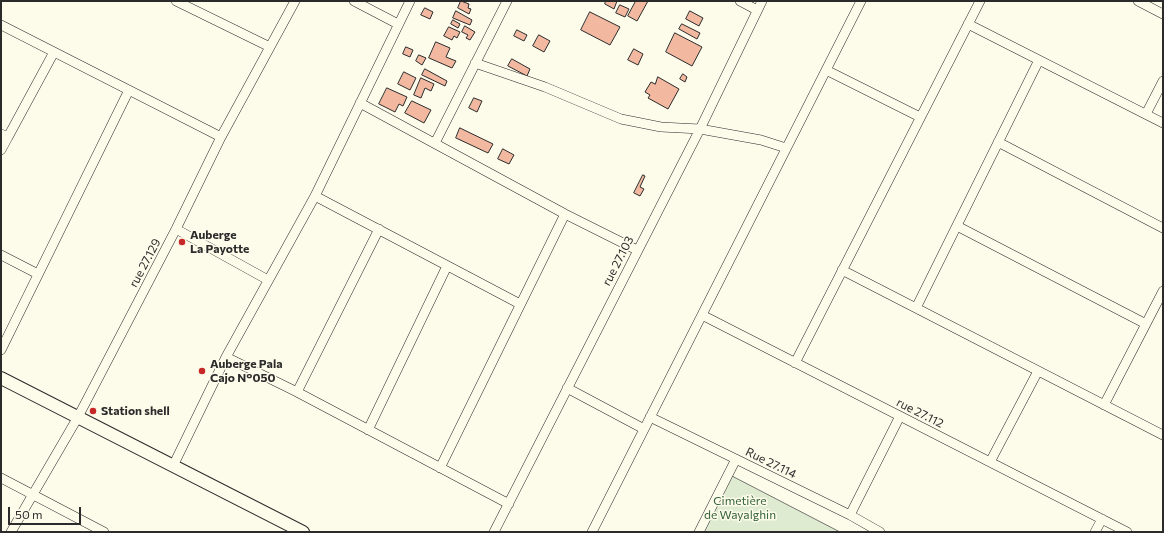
<!DOCTYPE html>
<html>
<head>
<meta charset="utf-8">
<style>
	body { margin:0 }
	#map { position:relative; width:1164px; height:533px; overflow:hidden; background:#fdfbea; font-family:Commissioner,sans-serif }
	canvas { display:block }
	.frame { position:absolute; inset:0; border:2px solid #2b2b2b; pointer-events:none }
	.scale { position:absolute; left:8px; top:507px; width:73px; height:18px; box-sizing:border-box; border:2px solid #2b2b2b; border-top:0; padding-left:5px; font-size:12px; line-height:14px; white-space:nowrap; color:#2b2b2b; -webkit-text-stroke:3px #fdfbea; paint-order:stroke }
</style>
</head>
<body>
<div id="map">
<canvas width="1164" height="533"></canvas>
<div class="frame"></div>
<div class="scale">50 m</div>
</div>
<script>
const ctx = document.querySelector('canvas').getContext('2d');
ctx.lineJoin = 'round';
function fill(path, color) { ctx.fillStyle = color; ctx.fill(path, 'evenodd'); }
function trace(path, color, width, dash) { ctx.strokeStyle = color; ctx.lineWidth = width; ctx.lineCap = dash ? 'butt' : 'round'; ctx.setLineDash(dash || []); ctx.stroke(path); }
function drawText(font, color, halo, rows, align = 'center') {
  ctx.font = font + ' Commissioner,sans-serif'; ctx.lineWidth = 3; ctx.setLineDash([]); ctx.textBaseline = 'middle'; ctx.strokeStyle = halo; ctx.fillStyle = color; for (const [text, x, y, turn = 0] of rows) {
    ctx.save(); ctx.translate(x, y); ctx.rotate((+turn || 0) * Math.PI / 180); ctx.textAlign = isNaN(turn) ? turn : align; if (halo) ctx.strokeText(text, 0, 0); ctx.fillText(text, 0, 0); ctx.restore();
  }
}
const green = new Path2D(`
	M730,475l110,57h-139z`);
fill(green, '#deebd1');
trace(green, '#74746e', 1);
const building = new Path2D(`
	M461,1l8,3 -1,4 3,1 -2,5 -11,-6z
	M606,1h11l-3,8 -9,-5z
	M636,1h12l-11,20 -9,-5z
	M620,5l9,4 -4,8 -9,-4z
	M425,8l8,4 -3,7 -9,-4z
	M456,11l16,9 -2,5 -17,-7z
	M690,11l13,7 -4,8 -13,-7z
	M590,12l30,15 -10,18 -29,-15z
	M453,20l7,4 -2,4 -7,-4z
	M682,24l18,9 -3,6 -18,-10z
	M465,26l10,6 -5,8 -4,-2 2,-3 -6,-3z
	M449,27l11,5 -3,6 -3,-2 -2,4 -8,-4z
	M517,30l10,5 -3,6 -10,-5z
	M675,33l27,14 -10,19 -26,-14z
	M539,35l11,6 -6,11 -11,-6z
	M436,42l14,6 -4,9 10,4 -4,7 -23,-10z
	M406,47l7,3 -3,7 -7,-3z
	M634,49l9,5 -5,11 -10,-5z
	M419,55l7,3 -4,7 -6,-4z
	M512,59l18,10 -3,7 -19,-10z
	M425,69l22,12 -2,5 -23,-11z
	M404,72l12,6 -6,12 -12,-6z
	M683,74l4,3 -2,5 -5,-3z
	M658,77l21,12 -11,20 -20,-11 2,-3 -5,-3 6,-10 4,2z
	M421,78l13,6 -3,7 -6,-3 -4,10 -7,-3z
	M387,88l20,9 -4,9 -4,-2 -4,8 -16,-8z
	M474,98l8,3 -5,11 -8,-4z
	M412,101l19,9 -7,13 -19,-10z
	M460,128l33,16 -5,9 -32,-15z
	M503,149l11,6 -5,9 -11,-5z
	M643,175l2,1 -5,11 4,2 -4,7 -6,-3z`);
fill(building, '#f2b8a0');
trace(building, '#2b2b2b', 1);
const street = new Path2D(`
	M176,1l94,46
	M354,1l44,23
	M740,1l17,9
	M1138,1l25,13
	M968,24l195,99
	M1,25l220,112
	M475,63l70,24 76,32 40,8 39,2 61,11 25,8
	M826,70l94,47
	M360,103l205,111 72,36
	M1146,114l17,-33
	M1,134l7,3 -7,13
	M8,137l46,-85
	M998,142l165,86
	M435,143l72,-142
	M315,196l205,108
	M957,226l189,98
	M176,229l92,51
	M1,255l37,19
	M842,270l321,165
	M916,308l123,-248
	M702,315l425,217
	M1,350l128,-260
	M226,357l71,35 212,112
	M795,363l185,-362
	M567,388l77,41
	M297,392l82,-163
	M1104,405l59,-114
	M650,417l200,98 30,17
	M368,430l79,-164
	M990,462l48,-91
	M173,466l53,-109 89,-161 95,-195
	M440,468l125,-254
	M1,478l103,54
	M850,515l50,-99
	M11,532l67,-115 98,-188 45,-92 74,-136
	M494,532l206,-403 62,-128
	M592,532l269,-531
	M699,532l37,-73
	M1095,532l7,-13`);
const secondary = new Path2D(`
	M1,378l302,154`);
trace(street, '#2b2b2b', 10);
trace(secondary, '#2b2b2b', 14);
trace(street, '#fdfbea', 9);
trace(secondary, '#fdfbea', 12);
for (const [x, y, r, color] of [
	[182,242,4,"#c62828"],
	[202,371,4,"#c62828"],
	[93,411,4,"#c62828"]
]) { const dot = new Path2D(); dot.arc(x, y, r, 0, 2 * Math.PI); ctx.fillStyle = color; ctx.fill(dot); trace(dot, '#fdfbea', 1.5); }
drawText('bold 12px', '#2b2b2b', '#fdfbea', [
	["Auberge",190,235],
	["La Payotte",190,249],
	["Auberge Pala",210,364],
	["Cajo N°050",210,378],
	["Station shell",101,411]
], 'left');
drawText('12px', '#2b2b2b', '#fdfbea', [
	["rue 27.103",618,261,-63],
	["rue 27.129",145,263,-62],
	["rue 27.112",920,413,27],
	["Rue 27.114",771,463,26]
]);
drawText('12px', '#34623c', '#fdfbea', [
	["Cimetière",740,501],
	["de Wayalghin",740,515]
]);
</script>
</body>
</html>
